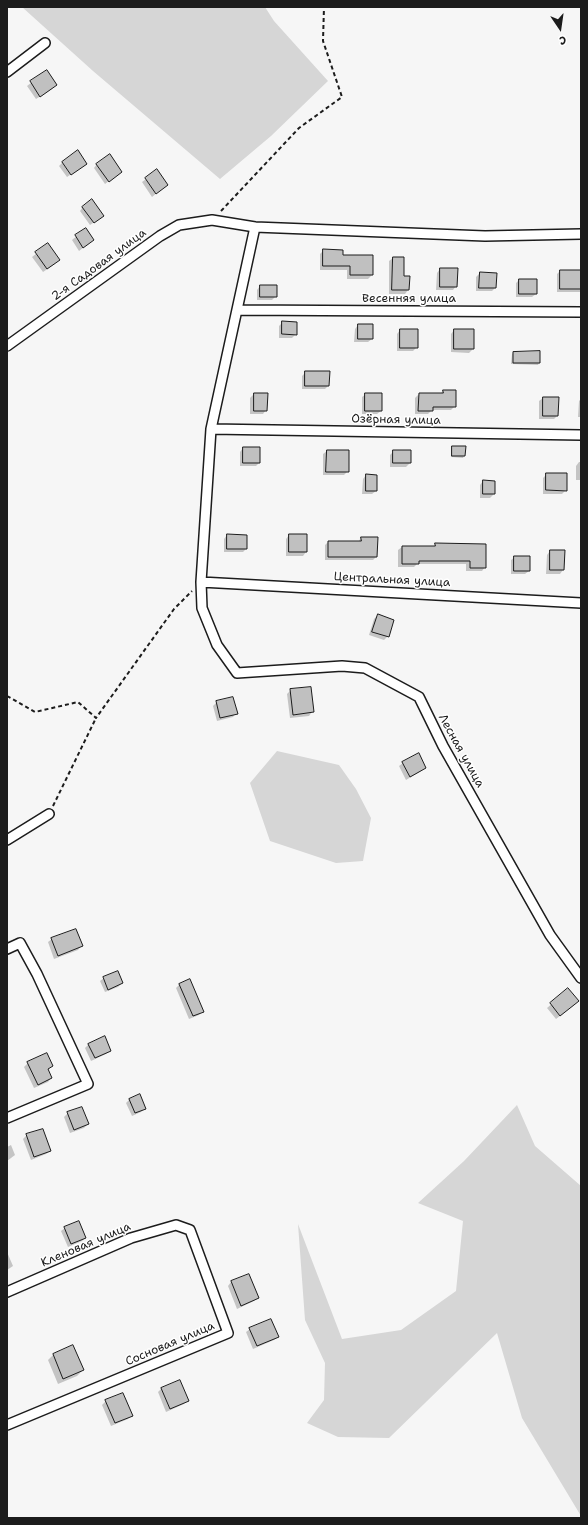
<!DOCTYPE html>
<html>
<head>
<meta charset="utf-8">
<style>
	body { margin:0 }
	#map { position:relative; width:588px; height:1525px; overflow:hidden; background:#f6f6f6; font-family:"Shantell Sans",sans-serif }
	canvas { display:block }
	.frame { position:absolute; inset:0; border:8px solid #1c1c1c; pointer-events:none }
	.north { position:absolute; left:540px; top:8px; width:40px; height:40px; -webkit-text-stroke:3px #fff; paint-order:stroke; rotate:167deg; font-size:11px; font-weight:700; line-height:16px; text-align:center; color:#1c1c1c }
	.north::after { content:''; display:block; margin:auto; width:14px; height:18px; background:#1c1c1c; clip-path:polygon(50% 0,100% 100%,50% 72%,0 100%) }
</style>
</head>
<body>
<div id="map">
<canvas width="588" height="1525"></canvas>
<div class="frame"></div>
<div class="north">С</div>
</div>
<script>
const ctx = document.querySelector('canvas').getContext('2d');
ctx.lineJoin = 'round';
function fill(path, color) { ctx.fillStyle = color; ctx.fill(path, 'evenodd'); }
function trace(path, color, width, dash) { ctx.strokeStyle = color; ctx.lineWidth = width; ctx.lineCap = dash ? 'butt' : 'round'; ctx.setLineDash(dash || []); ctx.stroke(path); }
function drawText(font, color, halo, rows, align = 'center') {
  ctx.font = font + ' "Shantell Sans",sans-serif'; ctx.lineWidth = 3; ctx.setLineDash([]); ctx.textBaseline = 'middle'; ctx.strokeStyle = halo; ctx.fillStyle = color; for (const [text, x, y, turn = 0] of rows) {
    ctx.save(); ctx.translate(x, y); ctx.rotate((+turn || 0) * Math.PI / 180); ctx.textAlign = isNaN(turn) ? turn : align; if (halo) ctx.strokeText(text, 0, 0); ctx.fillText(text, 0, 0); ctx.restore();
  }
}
fill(new Path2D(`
	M22,7h243l9,14 54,60 -57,55 -51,43 -127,-108z
	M277,751l62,14 17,24 15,29 -8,43 -27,2 -66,-22 -20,-58z
	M517,1105l18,41 46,40v330l-59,-98 -25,-85 -108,105 -51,-1 -31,-14 17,-23 1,-37 -20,-43 -7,-96 44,115 59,-9 55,-39 7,-70 -45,-18 46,-42z`), '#d6d6d6');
fill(new Path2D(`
	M46,71l6,18 -16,10 -9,-13z
	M63,162l19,5 -15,10 -8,-11z
	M97,164l24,8 -16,12 -11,-16z
	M157,171l6,17 -11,9 -10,-15z
	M83,207l16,12 -9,6 -10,-14z
	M85,229l8,11 -14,11 -7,-11z
	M47,245l8,19 -12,8 -11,-15z
	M324,250l18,6 30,19 -4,4h-21v-9h-27v-16z
	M393,258l10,19h5v13l-3,4h-16v-33z
	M440,269l16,17 -3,4h-17l1,-17z
	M560,271h21v21h-24v-18z
	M480,273l15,15 -3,3h-16v-14z
	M519,280l17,14 -4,3h-16v-14z
	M260,286l16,10 -4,4h-15v-10z
	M283,322l13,12 -4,4h-13v-12z
	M358,325l14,14 -4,3h-14l1,-13z
	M400,330l17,17 -4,4h-16v-17z
	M454,330l19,19 -4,4 -18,-1v-18z
	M539,352v11l-1,2 -27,-1 1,-10 1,-1z
	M306,372l22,14 -3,3h-23v-13z
	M443,391l12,15 -4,4h-19l-4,4h-13v-16l4,-4h21z
	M254,394l12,16 -3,4h-13v-16z
	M366,394l15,17 -4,3h-15v-17z
	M543,398l14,18 -3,3h-15v-18z
	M581,399v18h-3l1,-16z
	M452,447l12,9 -1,2 -12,-1v-9z
	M243,448l16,15 -3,3h-16v-14z
	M327,451l21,20 -4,4h-21v-21z
	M394,451h16v12l-4,4h-16v-12z
	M579,462h2v18h-5v-14z
	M547,474l19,16 -4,4h-19v-16z
	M366,475l10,16 -4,3h-10l1,-15z
	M483,481l11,13 -4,4h-10v-13z
	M227,535l19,14 -3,3h-19v-13z
	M289,535l17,17 -3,4h-17v-17z
	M361,538l15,19 -3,3h-48v-15l3,-3h30z
	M436,544l49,23 -3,4h-16v-7h-49l-3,3h-16v-17l4,-3h31z
	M550,551l13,19 -3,4h-14l1,-19z
	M515,557l14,14 -4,3h-14v-14z
	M378,615l10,21 -4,4 -15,-5 5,-16z
	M291,690l21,22 -3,4 -19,2 -3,-24z
	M217,702l19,11 -3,4 -16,4 -4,-15z
	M403,763l22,5 -4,3 -15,9 -7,-14z
	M52,939l29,7 -3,4 -24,9 -6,-17z
	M104,978l18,5 -4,4 -13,5 -5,-11z
	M180,984l22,27 -3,4 -10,4 -13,-31z
	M568,990l6,15 -18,14 -9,-11z
	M89,1044l21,7 -4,3 -15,7 -6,-13z
	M28,1063l24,3 -4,4 3,8 -3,4 -14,6 -10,-21z
	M130,1099l15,9 -4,4 -9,4 -6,-13z
	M68,1113l20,11 -4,4 -14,5 -6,-16z
	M27,1135l23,16 -4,3 -15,6 -8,-21z
	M11,1145l4,10 -8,6v-14z
	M65,1228l20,10 -3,3 -14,6 -7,-16z
	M7,1252l6,14 -6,4z
	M248,1275l10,23 -4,3 -17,8 -9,-23 3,-4z
	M250,1329l28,8 -4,3 -21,9 -7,-17z
	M73,1346l10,24 -6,6 -19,8 -10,-24 5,-5z
	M179,1381l9,19 -4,4 -18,8 -8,-20 3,-3z
	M106,1401l25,14 -3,4 -17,7 -9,-21z`), '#0003');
const building = new Path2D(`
	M47,70l10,15 -17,12 -10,-16z
	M78,150l9,14 -16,11 -9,-13z
	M110,154l12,18 -13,10 -13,-18z
	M157,169l11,16 -12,9 -11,-16z
	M92,199l12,17 -10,7 -12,-16z
	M86,228l8,12 -11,8 -8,-13z
	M48,243l12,17 -13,9 -12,-17z
	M323,249l20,1v5h30v20h-23v-9h-27z
	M393,257h11v19h6l-1,14h-17z
	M440,268h18l-1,19h-17z
	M560,270h21v19h-21z
	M480,272l17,1 -1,15h-17z
	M519,279h18v15h-18z
	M260,285h17v12h-17z
	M282,321l15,1v13l-15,-1z
	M358,324h15v15h-15z
	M400,329h18v19h-18z
	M454,329h20v20h-20z
	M540,351v12h-27v-11z
	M305,371h25l-1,15h-24z
	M443,390h13v17h-23v4h-15l1,-18h24z
	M254,393h14l-1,18h-13z
	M365,393h17v18h-17z
	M543,397h16l-1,19h-15z
	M452,446h14l-1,10h-13z
	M243,447h17v16h-17z
	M327,450h22v22h-23z
	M393,450h18v13h-18z
	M546,473h21v18l-21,-1z
	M366,474l11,1v16h-11z
	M483,480l12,1v13h-12z
	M227,534l20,1v14h-20z
	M289,534h18v18h-18z
	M361,537h17l-1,20h-49v-16h33z
	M435,543l51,1v24h-16v-7h-51v3h-17v-18h33z
	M550,550h15l-1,20h-14z
	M514,556h16v15h-16z
	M378,614l16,6 -5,17 -17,-5z
	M311,687l3,25 -21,3 -3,-26z
	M233,697l5,17 -18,4 -4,-17z
	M419,753l7,15 -16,9 -8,-15z
	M76,929l7,17 -25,10 -7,-18z
	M118,971l5,12 -15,7 -5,-13z
	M190,979l14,33 -11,4 -14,-32z
	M568,988l11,13 -19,15 -10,-13z
	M105,1036l6,15 -16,7 -7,-14z
	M47,1053l6,13 -5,3 4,9 -14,7 -11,-23z
	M140,1094l6,15 -11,4 -6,-14z
	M82,1107l7,17 -15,6 -7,-18z
	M43,1129l8,22 -17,6 -8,-23z
	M79,1221l7,17 -15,6 -7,-17z
	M249,1274l10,24 -18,8 -10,-25z
	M271,1319l8,18 -22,9 -8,-18z
	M73,1345l11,25 -21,9 -10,-25z
	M180,1380l9,21 -19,8 -9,-21z
	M123,1393l10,23 -18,7 -10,-23z`);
fill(building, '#c0c0c0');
trace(building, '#1c1c1c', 1);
const street = new Path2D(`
	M7,72l38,-29
	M255,227l-44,202 -10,153 1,26 15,37 20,28 105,-7 23,2 54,29 24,49 107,189 31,43
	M237,310l344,2
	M7,346l153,-110 19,-11 33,-5 43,7 230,9 96,-2
	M211,429l370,6
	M201,582l380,21
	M7,840l42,-26
	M7,949l13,-6 17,31 51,110 -81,34
	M7,1292l124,-54 45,-13 14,5 38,103 -221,92`);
trace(street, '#1c1c1c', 12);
trace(new Path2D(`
	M221,211l78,-83 43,-31 -19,-56 1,-34
	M7,696l28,16 43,-10 18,16 78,-109 18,-18
	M53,806l43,-88`), '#1c1c1c', 2, [4, 3]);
trace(street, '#fff', 9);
drawText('12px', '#1c1c1c', '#fff', [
	["2-я Садовая улица",99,265,-36],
	["Весенняя улица",409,299],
	["Озёрная улица",396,420,1],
	["Центральная улица",392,580,3],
	["Лесная улица",461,751,61],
	["Кленовая улица",86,1245,-23],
	["Сосновая улица",170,1344,-23]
]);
</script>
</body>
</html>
